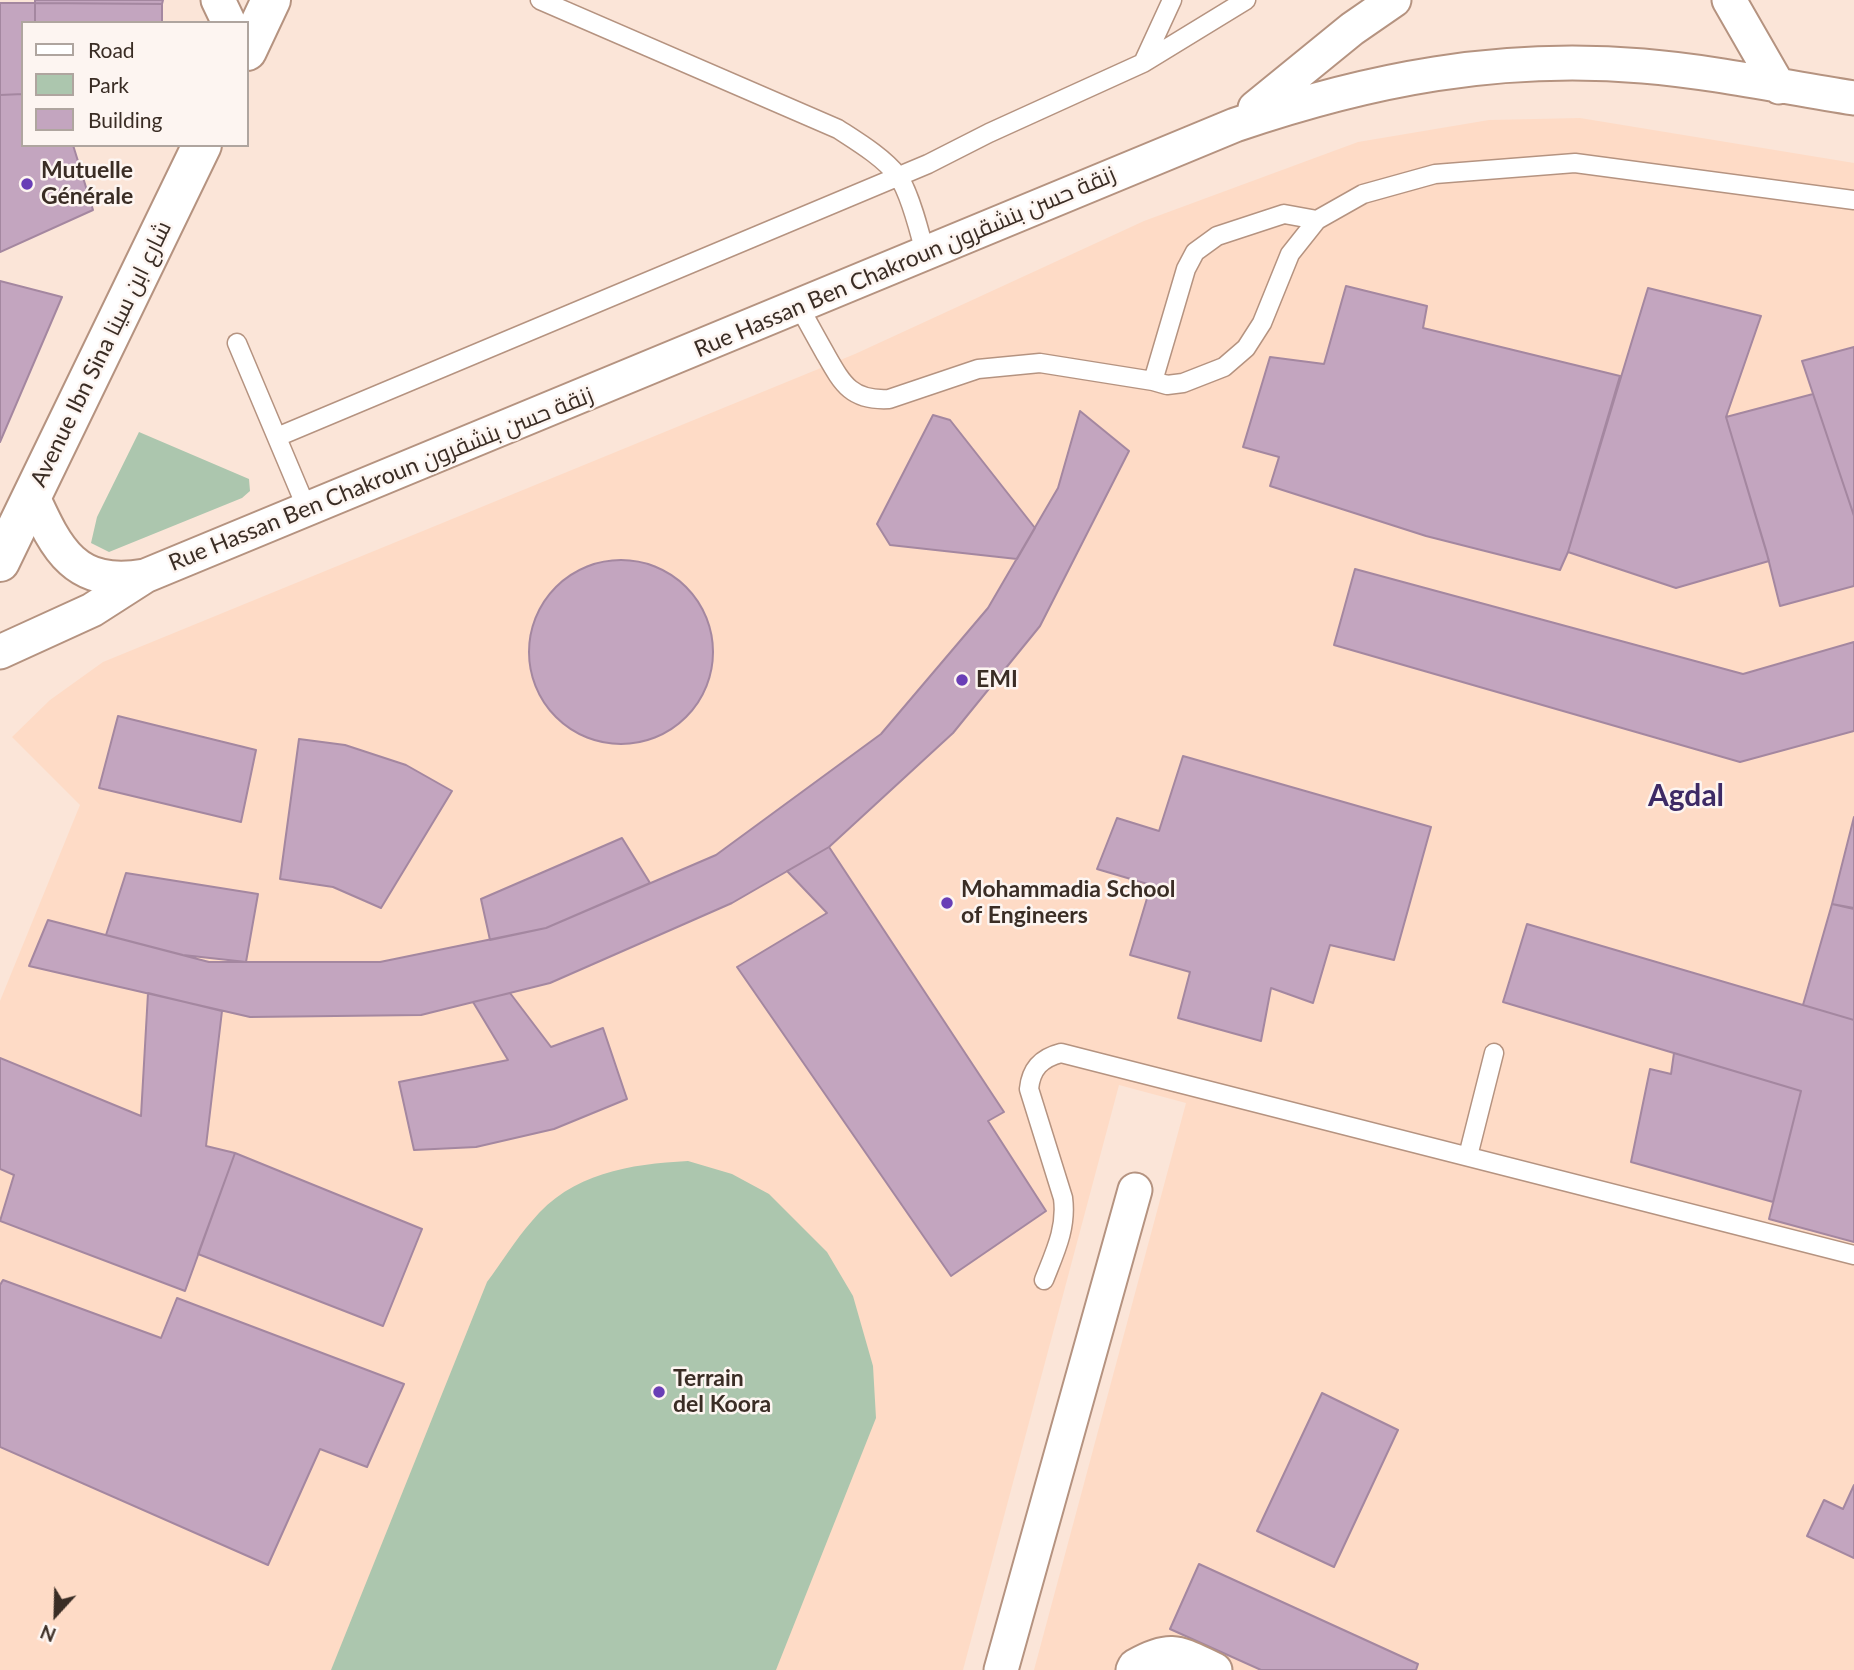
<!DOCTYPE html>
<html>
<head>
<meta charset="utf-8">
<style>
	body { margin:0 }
	#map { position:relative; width:1854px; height:1670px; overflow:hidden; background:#fbe5d8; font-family:Lato,sans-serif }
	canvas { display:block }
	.legend { position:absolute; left:21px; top:21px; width:228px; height:126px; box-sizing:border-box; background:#fdf5f1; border:2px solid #afa59f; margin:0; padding:9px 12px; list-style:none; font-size:21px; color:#3a2d25 }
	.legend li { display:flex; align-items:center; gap:14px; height:35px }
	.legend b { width:35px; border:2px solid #afa59f }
	.north { position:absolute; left:21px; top:1579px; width:70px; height:70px; -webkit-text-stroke:5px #fdf5f1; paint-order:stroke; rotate:202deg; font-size:19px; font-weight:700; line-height:28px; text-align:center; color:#3a2d25 }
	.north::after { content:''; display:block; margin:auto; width:24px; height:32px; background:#3a2d25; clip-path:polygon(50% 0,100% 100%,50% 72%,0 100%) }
</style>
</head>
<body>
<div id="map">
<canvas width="1854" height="1670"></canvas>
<ul class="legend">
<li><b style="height:9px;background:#fff"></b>Road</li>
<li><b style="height:19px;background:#acc6ae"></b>Park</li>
<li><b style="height:19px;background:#c3a5bf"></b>Building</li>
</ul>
<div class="north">N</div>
</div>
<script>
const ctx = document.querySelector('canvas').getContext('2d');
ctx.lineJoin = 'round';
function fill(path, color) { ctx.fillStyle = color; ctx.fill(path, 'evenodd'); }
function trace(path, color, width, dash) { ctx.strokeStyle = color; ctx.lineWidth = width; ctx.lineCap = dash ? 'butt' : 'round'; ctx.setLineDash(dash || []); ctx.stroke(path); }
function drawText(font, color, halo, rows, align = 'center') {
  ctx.font = font + ' Lato,Cairo,sans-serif'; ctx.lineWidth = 5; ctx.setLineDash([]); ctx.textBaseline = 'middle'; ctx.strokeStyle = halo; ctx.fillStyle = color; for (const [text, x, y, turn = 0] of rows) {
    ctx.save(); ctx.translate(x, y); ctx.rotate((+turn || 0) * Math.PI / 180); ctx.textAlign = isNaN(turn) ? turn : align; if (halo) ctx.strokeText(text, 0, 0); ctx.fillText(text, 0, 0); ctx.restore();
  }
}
fill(new Path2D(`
	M1580,118l274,45v1507h-820l152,-567 -67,-18 -156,585h-963v-669l80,-196 -68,-68 38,-37 53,-38 752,-308 289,-133 214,-79 131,-22z`), '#fedbc6');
fill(new Path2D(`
	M139,432l110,47 1,12 -8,7 -133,54 -18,-9 6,-26z
	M688,1161l44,13 37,20 58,58 26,44 20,70 3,52 -100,252h-445l156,-388c15,-20 28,-42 45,-61 39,-48 98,-57 156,-60z`), '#acc6ae');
const building = new Path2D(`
	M35,0h128l-1,4 -127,-1z
	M0,3h35v20h-12v71l-23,1z
	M35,3l127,1v19h-127z
	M23,94v51h50l20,65 -93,42v-157z
	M0,281l62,16 -62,145z
	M1346,286l81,20 -4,22 197,48 -52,176 -8,18 -134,-34 -156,-50 9,-29 -36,-10 27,-90 54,7z
	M1648,288l113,28 -35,101 43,144 -93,27 -108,-36z
	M1854,347v169l-52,-155z
	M1813,394l41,122v70l-74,20 -14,-56 -40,-133z
	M1080,411l49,40 -89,175 -87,107 -124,114 -97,56 -182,80 -129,32 -171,2 -221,-51 19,-46 161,42h171l166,-34 170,-73 165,-121 107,-126 70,-120z
	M933,415l17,5 85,108 -18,31 -127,-14 -13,-21z
	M529 652a92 92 0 1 1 184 0a92 92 0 1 1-184 0Z
	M1355,569l388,105 111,-32v89l-114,31 -406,-117z
	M118,716l138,34 -15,72 -142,-34z
	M299,739l46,6 61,20 46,26 -71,117 -48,-21 -53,-8z
	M1183,756l248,71 -37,133 -64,-15 -17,58 -42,-15 -10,53 -83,-23 12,-46 -60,-17 21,-70 -54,-16 20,-51 42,13z
	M1854,817v91l-22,-4z
	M622,838l28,45 -104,45 -56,12 -9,-41z
	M829,847l175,265 -16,9 58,90 -95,65 -214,-309 90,-54 -40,-42z
	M126,873l132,21 -12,68 -63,-7 -77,-20z
	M1832,904l22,5v111l-51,-15z
	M1527,924l327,96v222l-85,-23 32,-128 -298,-89z
	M148,993l74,18 -16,135 29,7 -50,138 -185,-70 14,-46 -14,-6v-111l141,58z
	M510,993l41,54 52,-19 24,71 -73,30 -78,18 -62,3 -15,-68 109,-22 -35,-58z
	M1674,1053l127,38 -28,111 -142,-40 19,-93 21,5z
	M235,1153l187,76 -39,97 -185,-72z
	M3,1280l158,58 16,-40 227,86 -37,83 -47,-18 -52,116 -268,-118v-162z
	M1322,1393l76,37 -64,137 -77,-36z
	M1854,1485v73l-47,-22 17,-36 19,9z
	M1199,1564l219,100 -2,6h-155l-91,-41z`);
fill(building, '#c3a5bf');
trace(building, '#a487a0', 2);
const service = new Path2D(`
	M540,0l298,129c20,13 45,28 60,47 12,17 22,57 27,77
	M1143,63l29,-63
	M799,306c9,17 18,33 27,49 17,30 26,46 63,44l89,-30 62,-6 113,18 14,4 16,-2 41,-16 22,-19 16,-25 28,-69 27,-34 46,-26 72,-20 140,-11 279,37
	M237,343l70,166
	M1153,381l33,-112 9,-17 22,-16 67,-22 33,6
	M277,437l651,-273 61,-31 154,-70 103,-63
	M1468,1156l26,-103
	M1044,1280c11,-28 23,-52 19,-82l-34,-109c2,-20 12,-31 32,-36l793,202`);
const minor = new Path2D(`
	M218,0l11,23
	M1729,0l50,87
	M1255,108l97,-79 42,-29
	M32,495c25,55 43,93 113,81
	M0,652l92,-42 53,-34 1090,-451c135,-46 265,-71 408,-59 71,6 141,21 211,32
	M1001,1670l134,-480
	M1133,1670l2,-4c37,-21 44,-13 80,4`);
const secondary = new Path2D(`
	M247,51l24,-51
	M0,562l202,-417`);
trace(service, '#b59380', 21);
trace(minor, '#b59380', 37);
trace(secondary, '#b59380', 42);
trace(service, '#fff', 18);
trace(minor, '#fff', 33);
trace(secondary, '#fff', 38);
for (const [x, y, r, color] of [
	[27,184,7,"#693eb6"],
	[962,680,7,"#693eb6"],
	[947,903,7,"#693eb6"],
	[659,1392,7,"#693eb6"]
]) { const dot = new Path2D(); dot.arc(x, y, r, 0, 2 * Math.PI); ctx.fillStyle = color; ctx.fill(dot); trace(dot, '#fdf5f1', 2.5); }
drawText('bold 23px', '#3a2d25', '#fdf5f1', [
	["Mutuelle",41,171],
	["Générale",41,197],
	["EMI",976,680],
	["Mohammadia School",961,890],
	["of Engineers",961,916],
	["Terrain",673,1379],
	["del Koora",673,1405]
], 'left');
drawText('23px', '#3a2d25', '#fdf5f1', [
	["Rue Hassan Ben Chakroun زنقة حسن بنشقرون",905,262,-23],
	["Avenue Ibn Sina شارع ابن سينا",101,354,-64],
	["Rue Hassan Ben Chakroun زنقة حسن بنشقرون",381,479,-22]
]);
drawText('bold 30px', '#3d2a65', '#fdf5f1', [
	["Agdal",1686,796]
]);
</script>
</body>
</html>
